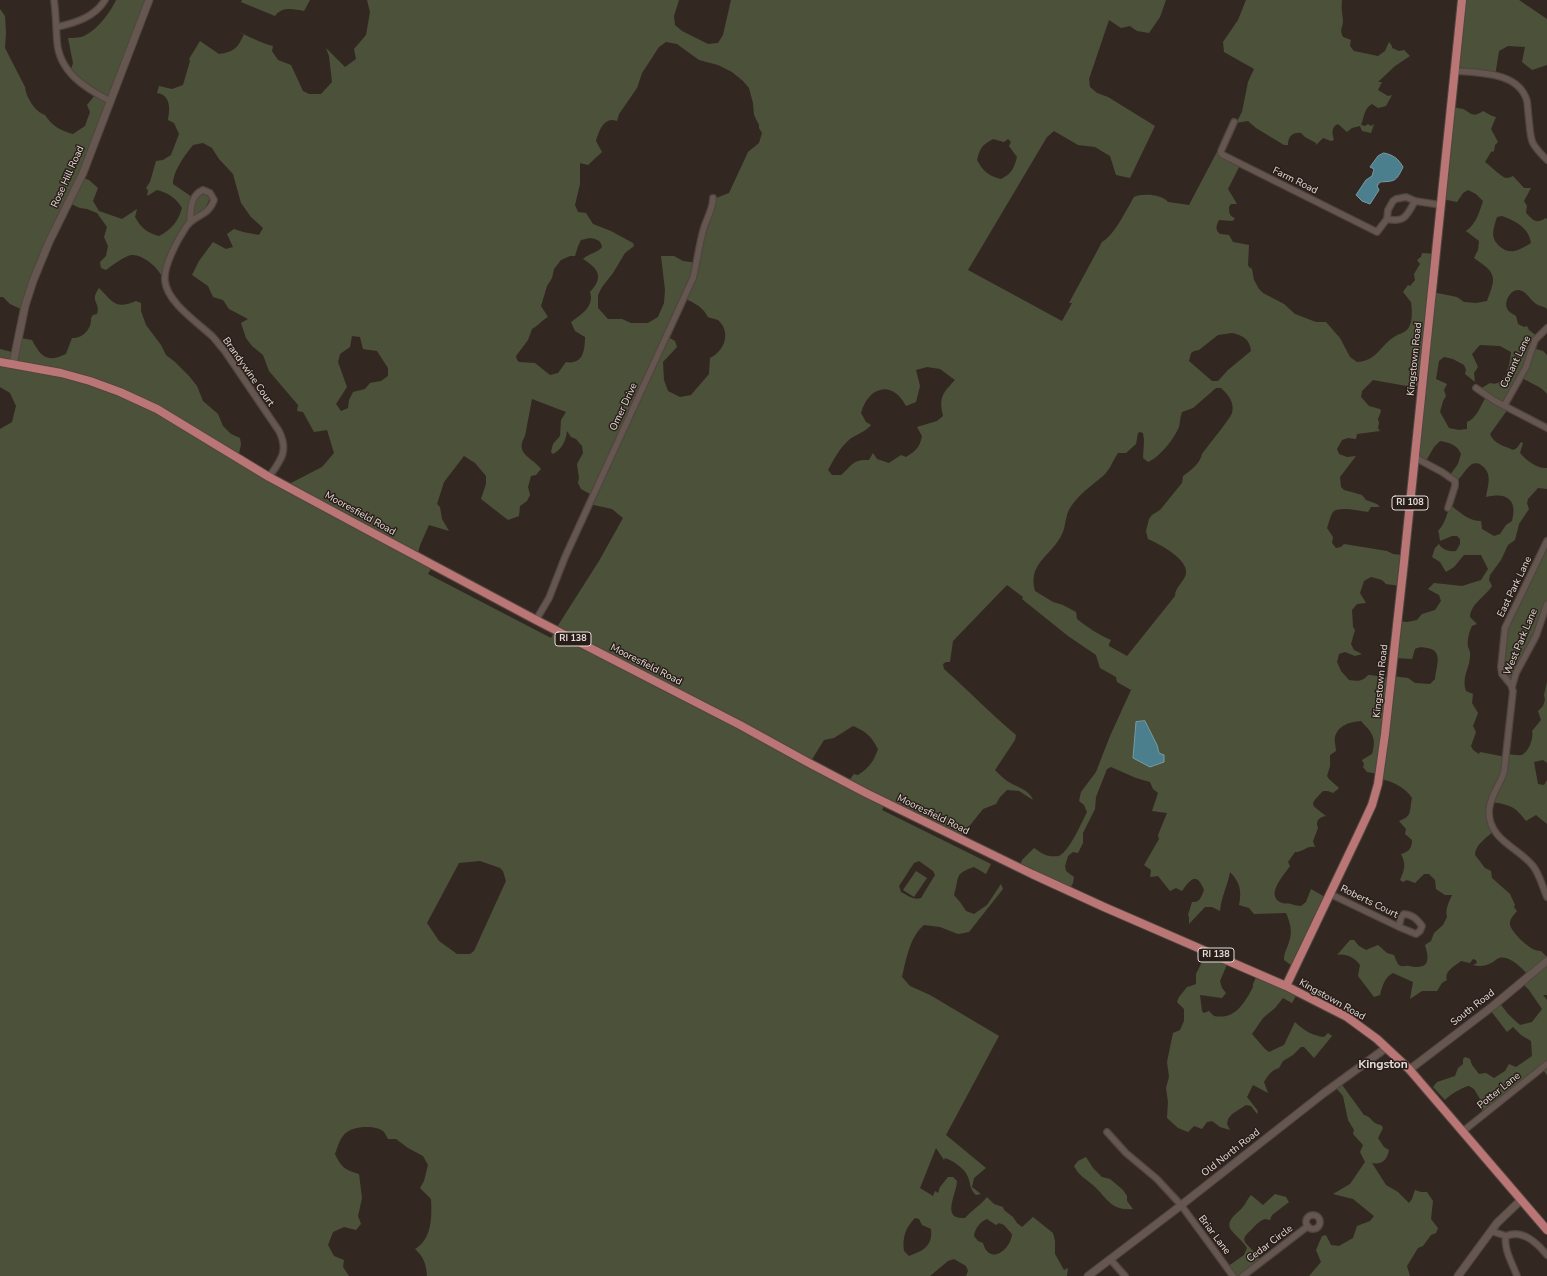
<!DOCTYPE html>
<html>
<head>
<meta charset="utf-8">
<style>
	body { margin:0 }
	canvas { display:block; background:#332721 }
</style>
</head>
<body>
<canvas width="1547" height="1276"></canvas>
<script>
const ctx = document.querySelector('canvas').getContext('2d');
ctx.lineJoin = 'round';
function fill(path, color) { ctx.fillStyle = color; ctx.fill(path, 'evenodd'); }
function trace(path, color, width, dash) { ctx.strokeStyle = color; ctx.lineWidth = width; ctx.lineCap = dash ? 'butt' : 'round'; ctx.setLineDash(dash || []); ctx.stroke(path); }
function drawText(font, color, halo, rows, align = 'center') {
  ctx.font = font + ' "Nunito Sans",sans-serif'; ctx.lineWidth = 3; ctx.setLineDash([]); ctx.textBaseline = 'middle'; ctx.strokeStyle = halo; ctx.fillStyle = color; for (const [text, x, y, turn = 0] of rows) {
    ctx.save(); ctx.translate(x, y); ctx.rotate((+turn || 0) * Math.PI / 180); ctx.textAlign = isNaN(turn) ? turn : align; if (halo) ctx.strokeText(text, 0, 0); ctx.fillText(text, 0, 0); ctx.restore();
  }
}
fill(new Path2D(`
	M116,0h33l-68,177 8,3 9,8 -5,13 6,10 23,8 15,-10 -2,8c6,11 12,16 24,19 12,-6 19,-14 23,-28 -6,-10 -13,-15 -25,-18l-10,6 1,-6 -2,-2 4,-6 6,-21 7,-1 8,-5 8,-21 -5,-11 -6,-3c2,-11 3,-25 -11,-27l2,-7 13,3 11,-4 7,-24 -1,-2 11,-18 19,13c15,-2 19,-6 25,-20l-8,-3c13,5 24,12 37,15l-1,5 6,9 13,5 12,26 6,3h12l11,-12 -3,-26 -3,-8 19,19 11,-8 -2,-10 12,-14 4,-23 -3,-12h312l-5,16 1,9 7,6 26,13 10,-1 5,-8 8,-35h435l-6,17 -11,16 -12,-2 -7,-5 -9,2 -12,-8 -20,59 1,8 7,6 11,4 47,29 -25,52 -14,-3 -6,-19 -15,-9 -17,-2 -24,-14 -7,6 -79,133 94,51 10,-18h-3l33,-61c13,-7 24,-32 32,-45 8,-4 28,-3 34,5l21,3 30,-57 4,1 2,5 15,11 -12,24 9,15h-6l-2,3c0,5 0,9 6,11l-2,3 -14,-1c-3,6 -4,10 1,14l9,1 4,7 16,3 -1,20 1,2 3,2 2,11 5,9 4,4 21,11 11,10 21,8h10l14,16 10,19 7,5c20,-1 23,-16 37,-25 6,-4 12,-4 15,-10 4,-7 3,-18 2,-25l-8,-10 5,-7 2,1 5,-6 -1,-6 6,-10 -3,-4 4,-3 1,-4 14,1 -4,38 25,5 7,5 12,1 11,-2c10,-25 9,-28 -13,-43l4,-8 1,-9 -13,-10c10,-7 13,-18 17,-30l-7,-7 -8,-4 -5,3 -6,9 -15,-3 10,-92c4,1 10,1 13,3 8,5 9,7 18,1l9,5 4,1 -5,12 7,13 -3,3 -1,6 -3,1 -6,10c4,3 18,16 21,16 3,0 5,-1 7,-2l11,12h7l-7,13 3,5 -1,7c8,8 10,11 20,5l1,1v90c-3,-3 -5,-2 -9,-4 -7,-3 -11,-14 -19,-15 -8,-1 -15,11 -12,18 1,4 6,6 9,8l2,8 6,3 3,-1 2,4 9,7 -5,11 10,3 4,4v39c-6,-8 -17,-11 -25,-16l-17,26 3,5 -18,25c5,11 13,11 23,16l4,-2 4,-6 2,1 -3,10c6,7 17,16 27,15v21l-9,-1 -10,11 -1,4 2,6 -10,15 -4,16 -7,5 -7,15 -11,15 -1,5 3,6c-7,11 -21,17 -22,31l7,7 -5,2c-3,6 -5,14 -4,21 1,2 2,4 2,6 1,14 -9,23 -4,38l7,3 -1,9 6,10 -5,13 3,6 -5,14 2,4 6,4 1,-2 26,5 1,-3c4,0 11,2 14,1 8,-2 13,-18 11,-24l9,-11 -3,-9 5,-5 2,-6 -1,-5 3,-13v81l-4,-3 -9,2 4,22 6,1 3,-5v44l-11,-9 -10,6c-11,-15 -16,-16 -34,-19l-3,10 5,19c-8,7 -19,14 -19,24l10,13 6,3 1,7 18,16 5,11 -1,2 3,4c-3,4 -8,8 -7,14 3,9 21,27 31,26l6,6v38h-4l4,5v75l-5,-6 -57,45 -8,-10 3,-5 -6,-10 -5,-3c-5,0 -21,10 -24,14l-12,-13 4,-5 18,-6 3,-8 5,-4v-5l2,-2 5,2 2,6 7,9 7,-1 8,5 11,-7 4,-7 7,3 16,-11 -1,-15 -10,-6 -8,-8 -6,5 -16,-21 8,-9 9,12 12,11 12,-3 10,-13 -13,-19 -8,-8 7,-7c-6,-7 -19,-20 -29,-17 -3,1 -5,4 -8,5 -5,3 -12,4 -18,2l4,-2 -1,-3 -3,-1 -3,4 -9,-2c-6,5 -17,10 -14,19l-5,3 -5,8h-15l-12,8 3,-17 -20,-9c-8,4 -11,13 -13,22l-6,2 -16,-21 2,-11c-5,-7 -14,-12 -23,-10l13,-15h4l5,6 7,4 12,-5 9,8 7,2c1,2 2,6 4,9 3,4 7,1 11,2 20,4 21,-5 16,-21l6,-4 3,-8 9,-8 4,-8c-2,-8 2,-15 5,-22h-7l-9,-6 -1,-9 -6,-6h-5l-9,9 -8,-3 -4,2 -3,-2c5,-11 6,-16 1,-26 8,-2 11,-6 11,-14l-7,-6 1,-5 -7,-8c14,-5 10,-10 13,-23 -7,-11 -20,-17 -32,-19l-1,-5 -12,-2 -4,-5 1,-3 -2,-4 10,-6c5,-17 0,-21 -11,-33 -11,1 -23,4 -26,16 -1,4 1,10 1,14l-6,4v11l-3,10 2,3 10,9 -6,5 -5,-2h-5c-16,16 -11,13 3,25 -7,1 -11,5 -8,12l-5,13 2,6c-8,-2 -12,5 -20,5l-7,10 2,4c-6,9 -26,30 -8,37 4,1 6,0 9,1 4,1 6,2 10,2l5,-4 5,-13 14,8 -30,71 -11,-8c0,-8 3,-11 5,-18 4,-10 1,-20 -3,-29l-32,1 -5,-6 -10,-3c3,-14 1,-23 -9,-33 -2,13 -9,25 -10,39l-8,-4h-7l-16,17v-7l-1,-2 4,-13c8,1 9,-5 12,-12 -7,-18 -13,-12 -22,1l-6,-3 -6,3 -12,-15 -8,1 1,-7 -7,-5 15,-26 -1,-4 9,-22 -15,-2 6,-18 -5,-4 -3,-7 -14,-4 -25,-11 -4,2 -11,28 -1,12 -12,24v10l-5,10 -5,-1 -5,4 -3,10 1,5 8,6 -1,6 -4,8 -50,-23 3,-8 12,-12c10,7 13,9 25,8 11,-6 22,-32 28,-44l-3,-7 -5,-4 2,-9 15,-20 14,-36 21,-46 -14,-8 -1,-5 -16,-9 -4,-13 -28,-19 -46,-37 1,-2 -16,-12 -54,56 -3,21h-4l-3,2 1,5c25,22 47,45 72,66l-1,5 -20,30c4,4 8,8 12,11 9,6 22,8 26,19l-14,-9 -12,-1 -7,7 -4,7 -13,5 -24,30 -74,-35 -3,6 109,54 -5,10 -12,-7c-21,7 -14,10 -20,28l6,7 6,9 8,3 13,-9 14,-21 2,5 -34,43 -11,2 -18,-7 -16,-2c-14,11 -18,35 -22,52l8,9 20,9 69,41 -53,99 40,33 -12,10 -2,9 9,7 -5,1c-7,-6 -5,-13 -9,-20 -4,-8 -14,-14 -22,-17l-1,2 -8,-12 -16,40 13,8 2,-5 3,2 2,-6 8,-10h5l4,4c0,12 -17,39 8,37 7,-8 16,-13 22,-21l7,7 9,3 1,3 9,7 4,6 5,4 11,-10 20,16 2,8v13l9,16 4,-2 -1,8h-101l2,-5 -2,-5 -12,-7 -6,2 -18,15h-503c-1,-12 -3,-19 -12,-27 17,-10 17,-32 16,-50l-11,-11 4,-7 4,-16 -5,-9 -15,-8 -12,-9h-8c-1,-2 -3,-6 -5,-8 -8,-6 -28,-5 -36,1 -7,5 -9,14 -12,22 6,13 10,16 24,20l3,24 -4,18 3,8 -5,6 -12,-3 -11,5 -5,13 6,11 10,4 -1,7 6,9h-349v-847l12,-7 4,-16 -6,-13 -10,-6v-38l16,4 5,-15 11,2c9,17 15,23 34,14l6,-16c11,1 20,-10 19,-20l2,-3 4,-1c4,-12 -8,-12 2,-26 14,14 16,22 37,13l5,2v8l5,14 15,20 5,10 9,7 14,14 8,10 6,15 15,13 5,12 8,8 9,4 1,6 -2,10 50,30 33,-17 12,-14 -7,-23 -13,2 -11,-20 -6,-1 1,-6 -29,-34 -6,-16 -11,-9 -6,-8 -5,-15 7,-4 -19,-10 -6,-9 -10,-3 -5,-11 -16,-11 7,-14 14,-19 13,7 7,-2 -6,-13 7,-5 9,3 16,3 4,-7 -12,-11 -10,-14 -8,-29 -14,-15 -7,-11 -9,-5 -10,2c-8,10 -20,26 -20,39l19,13 8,-6 10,7 -6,13 -18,16 -18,30 2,9 -2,8 -6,2c-5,-9 -19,-22 -31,-21 -8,2 -18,10 -25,15l-5,-2 -1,-6 6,-6 2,-10 -4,-9 3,-10 -10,-14 -10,-4 -7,-1 -11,-5 -46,107 -13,-6 -7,-7h-3v-288l5,7 1,17 -1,15 20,39c1,10 10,25 20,28 7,11 16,16 28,19l12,-8 5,-14 -3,-7 8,-10 -25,-22 3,-10 -5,-25c4,0 11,0 16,-2 13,-6 26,-23 32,-36zM666,42l11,2 22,16 19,5 14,7 11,9 6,7 4,15 1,12 5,10v3l3,5 -3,10 -11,9 -19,41 -13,5v6l-15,43 -4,16 -14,-2 -9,-5h-13l4,34 -1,13 -6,14 -10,6h-17l-9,-4h-14l-10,-11v-13l4,-8 11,-14 12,-20 9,-7 -1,-3 -22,-12 -18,-7 -7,-11 -8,-1 -3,-7 5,-21v-21l8,2 14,-13 -6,-11c3,-10 8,-25 21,-20l2,-7 18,-26 5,-15 17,-26zM993,139l11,3 4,-3 3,3 -2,4 8,11c-3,12 -6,17 -16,22 -13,-3 -18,-8 -24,-19 3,-12 5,-15 16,-21zM1502,216c14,5 27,12 29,27 -5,3 -11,7 -17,8 -9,2 -20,-7 -21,-16 0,-6 2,-12 4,-18zM590,238c6,1 11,2 12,9 -4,6 -13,6 -19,12 16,10 21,18 7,33 5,14 -9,23 -19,30l4,9 10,6c0,13 -2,28 -19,25l-8,11 -8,2 -15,-12 -16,-1 -2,-2 -1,-4 12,-16 4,-11c6,-3 10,-9 16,-12l-7,-11 6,-20 5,-8 2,-9 7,-9 9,-4h5l3,-10 3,-6zM686,299c6,3 13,6 18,12 1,1 3,5 4,6 3,2 8,1 11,4 13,13 4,31 -9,37l-1,16 -18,21 -11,2 -12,-6 -4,-11 -1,-18 14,-15 -2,-6 -9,-5zM1232,333c10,2 18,6 19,18l-23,19 -10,11h-6l-23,-20 2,-8 3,-2 5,-1 19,-15zM352,336l8,1 3,12 14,2 11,17v8l-7,5 -11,2 -5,6 -12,3 -4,8 -1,8 -7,3 -5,-7 11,-17 -9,-25 2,-8 10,-7zM1480,345l20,1 11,6c-1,11 -5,36 -21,31l-10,6 6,8c-5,8 -10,22 -19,25v7l-8,1 -10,-2 -9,-16 3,-11 3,-5 -2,-6 3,-6 -11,-5 3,-18 5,-4 9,2 11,6 2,5 -1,4 10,8 -1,-9 4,-6 -6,-13zM927,367l13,2 15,11c-13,14 -16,17 -12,36l-6,5 -20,6 5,9c-2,11 -6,15 -16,21l-5,-2 -12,8 -12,-4 -4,-6 -4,7c-17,-1 -17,6 -28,15h-9l-4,-5c6,-11 12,-23 22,-31 7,-5 15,-7 21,-14l-5,-3 -5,-9c7,-26 31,-34 45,-7l10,-4 4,-16 -4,-16zM1373,380l34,6h14l-4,72 9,3 8,-14 6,-6c8,1 18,4 21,13l-3,10 -8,11 7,6c5,-5 10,-14 15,-17 3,-1 7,-1 9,1 12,8 7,20 5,32 20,-5 32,2 26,24l-6,4 -6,9 -6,2 -12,-7 -1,-8c-12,1 -22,-10 -31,-16 -3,9 -5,19 -12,26l1,3 1,7 12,-5h5l3,3v5l-4,7c-6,1 -14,-1 -17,-7l-4,4 -3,9 8,5 6,10 8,-5 10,-12h17l7,14 -7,11 -19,6 -28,-3 -6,6 11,6 2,6 -6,9 -13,4 -5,6 -10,2 -9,-1 -4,37 18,1 3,-10c4,-2 7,-2 12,-1 17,2 9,19 8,31l-5,5 -15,-1 -7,-5 -16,-2 -2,2 -20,-3h-2c-5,7 -11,6 -19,5l-8,-9 -4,-9 2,-8 6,-2 10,4 7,-2 -8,-4 -3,-6 4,-14 -2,-3 -1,-17 5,-6 9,-1 -6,-10 4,-12 7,-4 11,3 4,4 14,2 2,-31 -9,-1 -6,-3 -43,-7 -3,3 -5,1 -4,-5 1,-6 -6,-9c2,-5 3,-12 6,-16 5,-6 27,-1 35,0l3,-5h9l-3,-3 -11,-4 -4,-5 -18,-5 -3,-3 -1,-10 16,-21 -9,1 -8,-3 -2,-5 5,-9 6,-2 8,1 1,-5 23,-3 -2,-3 1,-5 -1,-4 3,-8 -1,-2 -11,-3 -8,-9 1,-6zM1216,388h5c7,6 14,15 11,25 -2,6 -25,34 -30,41 -2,10 -11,16 -19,22l-1,7 -22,27 -8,5 -3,4 -3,12 2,8c11,5 41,20 38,35 -2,8 -11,13 -11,22l-48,60 -18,-10v-2l2,-4c-12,-5 -24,-13 -34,-21l-1,-7 -13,-7 -10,-3 -18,-11c-8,-28 17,-35 27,-57 4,-8 3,-18 8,-26 8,-13 22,-23 33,-32 7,-6 10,-16 15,-23h8l10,-9 2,-11 2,-1 3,1 1,7 -1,18 5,4c11,-4 26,-23 31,-35 1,-4 1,-10 3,-15l11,-4zM532,399l34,13 -5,8 -1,16 -7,8 -2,8 2,2c9,-5 13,-13 14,-23l4,6 5,2 6,7 1,7 -6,11 2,14 -1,5 3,6 11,6 -3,9 23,5 11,9 -24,43 -42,66 -6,11 -123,-64 7,-12 -17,-9 2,-8 9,-20 20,6 -7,-12 -2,-12 -3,-3 7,-22 20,-26 11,7 11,13v8l-5,15 27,21 11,-4 1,-10 7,-5 3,-6 -2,-8 3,-11 5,-1 5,-6c-9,-12 -27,-15 -16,-33zM1145,721l12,24 2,8 4,9 -11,4 -19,-8 2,-28zM853,726c14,6 18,10 25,23 -4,12 -9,19 -20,26l-4,-1 -7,9 -36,-22 13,-21 10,-2zM480,861l20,7 3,3 3,10 -32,70 -4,3h-13l-18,-13 -12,-18 32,-60zM919,861l14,10 2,4 -14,23c-7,3 -14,-3 -20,-6l-2,-6 15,-23zM915,1218l4,1 3,6 9,4c2,17 -8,22 -22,27l-5,-5c-2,-14 2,-24 11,-33zM987,1219l9,6 3,-2 5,2 8,9c-1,16 -23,32 -29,9l-5,-2 -4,-5c1,-8 6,-14 13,-17z
	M242,0h68l-6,11c-9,-2 -23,-5 -29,5l-34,-14z
	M1246,0h96c-1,7 0,13 1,20 0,8 -4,9 0,17l8,3 -1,6 4,5 24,5 7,-5 4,-9 3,4v2l7,3 5,-1 6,6 -15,10 -17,16h4l-4,8 10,6 4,-1 -6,11 -8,2 -6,-4c-8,4 -8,14 -11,21l4,1 3,-2 3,2 3,-2 -3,9 -9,-2 -2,-5 -8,2 -5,4 -9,-8c-7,3 -6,9 -4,16l-3,1 -8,-3 -7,7v-2l-11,-6 -4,-4c-9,-1 -13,4 -13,12h-4l-28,-17 -8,-7 -12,2 6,-11 6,-30 6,-13 -30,-17 -1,-10 15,-22z
	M1463,0h56l28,19v46l-15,5 -10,-8 3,-15 -17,-1 -9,5 -4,25 -37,-5z
	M1547,541v63l-35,83 -11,-20 4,-39z
	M916,871l11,7 -13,19 -11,-7z
	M1207,952l21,10 -8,19 2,7 4,5 -4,5 -22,-3 2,16 2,2 5,-2 5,5c21,4 30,-12 39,-29v-3l4,-9 40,19 -5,9 -9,-5 -8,10 -12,10 -11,16 13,15 4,3 15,-7 11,-23c8,8 18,14 29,15l4,-4 4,3 -18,22 -10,-11h-3l-8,8 -10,6 -4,7c-8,2 -11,8 -15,14l4,11 -15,-8 -6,12 11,14 -1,3 -6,-8 -5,-1 -14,9 -4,5 -1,5 3,6 -10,-3 -8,-6 -5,1 -5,7 -8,-3 -6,6 -10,-4 -11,-10 1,-16 -2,-14 3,-11 -2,-15 6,-29 7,-3 4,-9v-12l-7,-7 2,-5 9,-11v1l8,-3v-10z
	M1340,1082l24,33c7,1 9,10 17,10l2,3 -5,10 6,9 5,3c-2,10 -7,15 -17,13l14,22 12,7 11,11 3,-4 3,-9 6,2h6l6,9 -2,18 7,9 -2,5 -5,2 -8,11 -5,2 -11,18 3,10h-101l12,-14 -5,-12 6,-14 4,-1 5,10 8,1 14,-8 4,-12 13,-5 4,-5 -21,-17 -20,-5 17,-10 15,-22 -5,-10 3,-7 -10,-11 1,-4 -6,-10 -5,-24 -7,-8z
	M1086,1157l7,11 9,9 8,2 13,11 4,6v5l6,8c-22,2 -25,-10 -39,-23 -9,-8 -14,-9 -20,-20l4,-5z
	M1275,1194l11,3 3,5 -17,13 -2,5 -5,-1c-6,2 -9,6 -13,10 -12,11 -9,11 1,22 3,3 6,7 8,10l-17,15h-11l-6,-9 17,-12 3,-7c-4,-7 -10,-11 -15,-17 -8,-10 5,-17 10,-23 4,-4 5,-9 9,-13l12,10z`), '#4b5239');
const water = new Path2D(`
	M1384,153c9,2 14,5 19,14 -7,15 -8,14 -23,15l-3,4 2,4 -9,14 -8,-3 -6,-6 10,-15 6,-4 2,-7 -4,-2 8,-11z
	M1145,721l12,24 2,8 5,2v7l-14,5 -17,-9 3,-36z`);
fill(water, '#4c7f8e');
trace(water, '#7a9ba4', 1);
const minor = new Path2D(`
	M54,0c2,14 2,27 3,41 2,31 28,47 53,60
	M57,27c18,-4 38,-10 48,-27
	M1456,71c24,2 63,1 71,30 1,6 1,13 2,19 2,22 1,23 18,40
	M1234,122l-13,29v2l2,2 154,77 10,-13 1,-9 5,-9 3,-2 10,-2 9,4 26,4
	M1387,219c18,4 20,-4 28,-18
	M190,221c1,-12 0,-25 13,-31l7,3 4,7c-6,17 -19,14 -28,27 -8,12 -23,39 -21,54 2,21 32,41 47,55 4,4 8,10 12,14l55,81c10,20 2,29 -10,46
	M1476,388l19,13 52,27
	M1504,406l22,-39 9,-27 12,-12
	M1414,457l28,15 13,9v5l-7,22
	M1547,541l-42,87 -4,39 1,7 9,11 2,6 -9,81c-4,13 -15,26 -15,40 0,28 30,36 44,54 7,9 9,20 14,31
	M536,620l13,-22 16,-41 128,-279c4,-16 6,-32 10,-47 3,-12 10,-21 10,-33
	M1512,687l4,-14 20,-37 11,-32
	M1330,894l69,33
	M1404,914c9,1 13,5 18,12l-2,5 -4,3 -17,-7 2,-10z
	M1107,1132l19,21 31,26 24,26 52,71
	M1462,1132l85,-68
	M1306 1222a7 7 0 1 1 14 0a7 7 0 1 1-14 0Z
	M1491,1231l15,5
	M1110,1259l15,17
	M1243,1276l65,-50
	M1517,1276c-4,-11 -14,-28 -11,-40 17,-7 31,7 41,19`);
const tertiary = new Path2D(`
	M13,364l12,-58 8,-25 16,-39 34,-69 11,-29 55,-144
	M1409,1070l84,-64 54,-45
	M1088,1276l87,-66 149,-117 62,-45
	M1458,1276l39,-53 24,-23`);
const primary = new Path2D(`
	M0,362l61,11 29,8 30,11 37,17 112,68 104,56 163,87 204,105 69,38 57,30 166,81 72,33 182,79 61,31 30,22 32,30 138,161
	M1286,986l73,-153 13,-28 6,-21 7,-50 19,-172 58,-562`);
trace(minor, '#504540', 8);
trace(tertiary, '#504540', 9);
trace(primary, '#504540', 10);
trace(minor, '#655750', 5.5);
trace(tertiary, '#655750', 7);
trace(primary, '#ba7575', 8);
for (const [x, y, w] of [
	[1410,503,36],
	[573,639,36],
	[1216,955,36]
]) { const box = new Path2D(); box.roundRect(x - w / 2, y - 7, w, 14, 3); ctx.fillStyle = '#291d18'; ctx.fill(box); trace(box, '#e5ddd9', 1); }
drawText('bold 9px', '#e5ddd9', null, [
	["RI 108",1410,503],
	["RI 138",573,639],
	["RI 138",1216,955]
]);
drawText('10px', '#e5ddd9', '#291d18', [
	["Rose Hill Road",68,177,-66],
	["Farm Road",1295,181,26],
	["Kingstown Road",1415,359,-84],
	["Conant Lane",1516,362,-64],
	["Brandywine Court",248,372,55],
	["Omer Drive",624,407,-65],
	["Mooresfield Road",360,514,29],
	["East Park Lane",1515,587,-64],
	["West Park Lane",1521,642,-67],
	["Mooresfield Road",646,665,27],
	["Kingstown Road",1381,681,-84],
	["Mooresfield Road",933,815,26],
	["Roberts Court",1369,902,26],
	["Kingstown Road",1332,1000,29],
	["South Road",1473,1008,-38],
	["Potter Lane",1499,1091,-39],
	["Old North Road",1231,1153,-38],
	["Briar Lane",1214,1235,53],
	["Cedar Circle",1270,1244,-37]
]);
drawText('bold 12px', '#e5ddd9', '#291d18', [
	["Kingston",1383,1065]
]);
</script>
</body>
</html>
